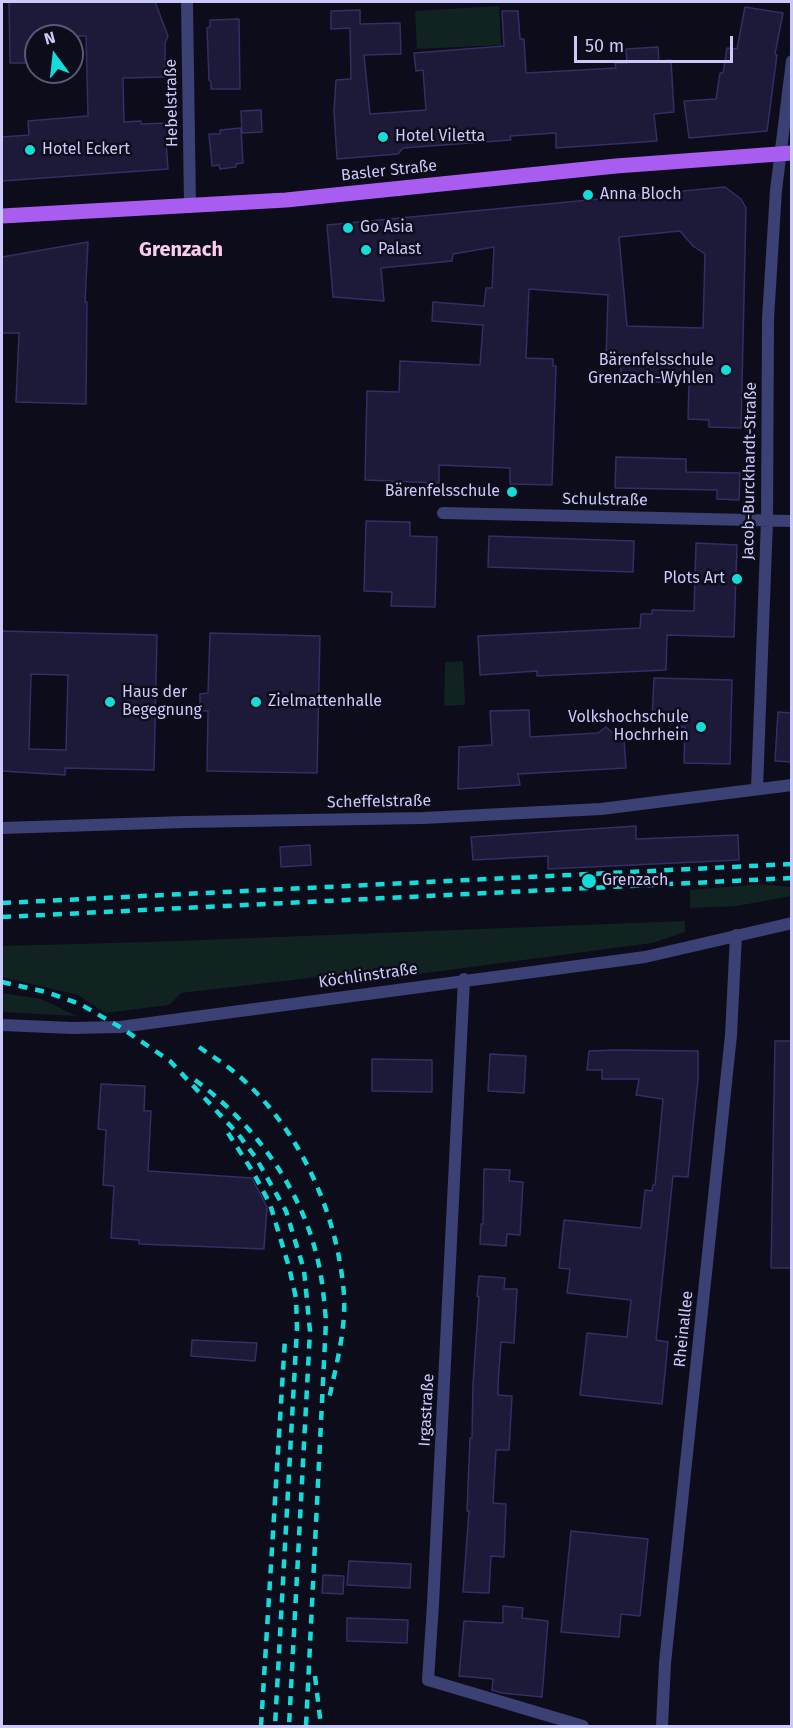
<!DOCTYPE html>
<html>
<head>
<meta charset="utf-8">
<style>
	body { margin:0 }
	#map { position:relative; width:793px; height:1728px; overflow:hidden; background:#0d0c1a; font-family:"Fira Sans",sans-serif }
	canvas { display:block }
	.frame { position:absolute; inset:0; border:3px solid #cacafa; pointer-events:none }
	.north { position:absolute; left:24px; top:24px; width:60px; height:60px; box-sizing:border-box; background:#0d0c1a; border:2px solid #595874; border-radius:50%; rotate:345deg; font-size:16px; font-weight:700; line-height:24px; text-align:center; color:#cacafa }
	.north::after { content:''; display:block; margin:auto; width:21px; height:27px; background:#14dcda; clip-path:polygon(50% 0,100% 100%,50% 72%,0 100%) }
	.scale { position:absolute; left:574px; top:36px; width:159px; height:27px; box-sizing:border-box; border:3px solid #cacafa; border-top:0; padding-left:8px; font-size:18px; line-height:21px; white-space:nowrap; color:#cacafa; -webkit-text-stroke:4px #0d0c1a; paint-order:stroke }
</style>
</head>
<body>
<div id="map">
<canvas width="793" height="1728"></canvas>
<div class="frame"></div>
<div class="north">N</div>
<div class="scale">50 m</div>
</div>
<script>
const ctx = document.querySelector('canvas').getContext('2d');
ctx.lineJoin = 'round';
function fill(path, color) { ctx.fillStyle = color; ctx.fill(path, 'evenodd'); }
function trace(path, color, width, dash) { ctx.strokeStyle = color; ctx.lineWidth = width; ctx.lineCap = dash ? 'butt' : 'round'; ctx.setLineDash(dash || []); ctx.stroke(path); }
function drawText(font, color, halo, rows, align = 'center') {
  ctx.font = font + ' "Fira Sans",sans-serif'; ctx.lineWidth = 5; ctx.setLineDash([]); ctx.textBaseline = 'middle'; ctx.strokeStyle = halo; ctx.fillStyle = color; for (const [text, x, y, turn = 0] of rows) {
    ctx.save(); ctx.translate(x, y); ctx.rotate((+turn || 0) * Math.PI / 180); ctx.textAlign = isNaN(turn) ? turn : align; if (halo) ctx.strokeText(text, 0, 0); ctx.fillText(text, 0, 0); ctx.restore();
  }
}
fill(new Path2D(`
	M499,6l2,39 -84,4 -2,-38z
	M463,661l2,44 -21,1 1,-44z
	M759,884l32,3v9l-54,10 -47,2v-18z
	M685,921v11l-33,11 -279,37 -21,-7 -171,20 -12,12 -64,8 -27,-18 -76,-18v-31l149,-4z
	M2,993l39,6 36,17 -75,-4z`), '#102321');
const building = new Path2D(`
	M9,2h146l13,34 -3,7v34l-42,1 1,44 17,-1v3l26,-1v18h-1l2,28 -166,12v-44l27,-2 -1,-14 60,-5 -2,-80h-50v27h-26z
	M745,7l38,6 -8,41 2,1 -10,76 -78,7 -5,-37 32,-2 4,-26h3l4,-25 10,1z
	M360,10v14l40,-1 1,31 -37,1 6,59 56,-4 -3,-40 -7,1 -2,-18 90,-7 -2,-35h16l2,28h4l2,34 90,-5 -1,-5h12l-1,-14 32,-2 1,14 12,-1 3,52 -20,2 3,27 -101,7v-15l-46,3 1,4 -108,8 -5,6 -61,5 -3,-48 2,-31 15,-1 -1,-51 -19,1v-18z
	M239,19l1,70h-29v-7l-2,-2 -2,-52 3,-1v-7z
	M261,110l1,22 -20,1 -1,-22z
	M241,128l2,35 -7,1v3l-16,2 -1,-4 -7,1 -3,-32h11v-4z
	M725,187l16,12 5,9 -5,220 -32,-1v-7l-21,-1 1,-36 -68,-2v-20l-15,-1 2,-65 -79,-6 -3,69 27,1v7h3l-4,119 -42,-1v-16l-71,-3v18l-74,-3 2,-89 32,1 1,-31 80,4 3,-40 -51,-4 1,-19 51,4 2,-18h6l2,-41 -41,7 -1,7 -71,7 3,33 -51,-4 -6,-72zM680,231l13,15 12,8 -2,74 -76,-2 -8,-89z
	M88,242l-3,60h2l-1,102 -70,-2 3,-69h-17v-76z
	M616,457l70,2v13l54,1 -1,27 -22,-1v-9l-102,-2z
	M366,521l44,1v14l27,1 -2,70 -44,-1 1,-14 -28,-1z
	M489,536l145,5 -1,31 -145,-5z
	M696,543l41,2 -3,92 -67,-2 -1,35 -129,6v-5l-57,4 -2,-39 162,-8 1,-14h11v-4l42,1z
	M2,631l155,4 -3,135 -89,-2v7l-63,-4zM31,674l37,1 -2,75 -37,-1z
	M210,633l110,3 -3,137 -110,-2 1,-60h-8v-17l8,-1z
	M654,678l78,2 -2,84 -46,-1 1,-36h-8v-6l-25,-1z
	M529,710l1,27 68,-4 8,-6 8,7v6l10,-1 2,29 -108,6 2,11 -62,4 1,-42 33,-2 -2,-34z
	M778,712l14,1v49l-17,-1z
	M636,826v13l102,-4 1,25 -191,9v-13l-75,4 -2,-23z
	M310,845l1,20 -30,2 -1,-20z
	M775,1041h17v227h-21z
	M615,1050l83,1v28l-10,98 -15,-1 -17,164 12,2 -6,62 -82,-9 7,-62 40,4 4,-37 -64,-7 3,-24 -11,-1 5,-48 77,8 4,-38 7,1 1,-6h2l8,-86 -27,-4 3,-16h-37v-9h-15l2,-19z
	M490,1054l36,2 -2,37 -36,-2z
	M372,1059l60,1v32l-60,-1z
	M101,1084l44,2 -1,25h7l-3,60 104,7 15,29 -3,42 -125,-5v-4l-28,-2 3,-52 -11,-1 3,-55 -8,-1z
	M484,1169l26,1 -1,11 14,1 -3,53 -13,-1 -1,12 -26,-2 1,-20h2z
	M479,1276l26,2 -1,11h13l-3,54 -13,-1 -3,43v10l14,1 -3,54h-13l-3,53 13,1 -2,53 -13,-1 -2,37 -26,-1 6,-81h-2l3,-73h2l1,-54 6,-87 -2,-1z
	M192,1340l65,3 -2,18 -64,-5z
	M571,1531l77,8 -8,77 -19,-2 -2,23 -58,-5z
	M349,1561l62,3 -1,24 -63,-3z
	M323,1575l21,1 -1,18 -21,-1z
	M503,1606l20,2 -1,10 26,3 -6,76 -40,-4 -10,-3 1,-11 -34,-3 5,-55 39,2z
	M347,1618l61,2 -1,23 -60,-2z`);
fill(building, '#1d1a39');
trace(building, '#332e63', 1.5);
trace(new Path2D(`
	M187,2l3,203
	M443,513l349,8
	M757,788l10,-268 1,-201 8,-129 16,-129
	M2,828l183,-6 238,-4 178,-9 191,-24
	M464,979l-31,625 -5,76 155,46
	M2,1025l70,3 48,-1 525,-70 147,-34
	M662,1726l3,-63 66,-628 5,-100`), '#3b4075', 12);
trace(new Path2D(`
	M2,216l284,-16 330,-34 176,-13`), '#a85cf0', 15);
trace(new Path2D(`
	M2,903l790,-39
	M2,917l790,-39
	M2,982l44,10 34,12 40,23 50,34 68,73 18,24 30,53 18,59 6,61 -21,395
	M199,1047c11,8 23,15 34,24 65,53 105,142 111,224 2,35 -8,71 -15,104
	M195,1080c56,41 104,105 121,173 6,22 8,45 10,68l-20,405
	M228,1133l25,39 17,32 19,63 7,31 1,30 -22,398
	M315,1676l6,50
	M261,1726l24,-387`), '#14dcda', 4.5, [9, 8]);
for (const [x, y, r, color] of [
	[383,137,6,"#14dcda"],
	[30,150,6,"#14dcda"],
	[588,195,6,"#14dcda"],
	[348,228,6,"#14dcda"],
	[366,250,6,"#14dcda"],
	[726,370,6,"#14dcda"],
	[512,492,6,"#14dcda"],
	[737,579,6,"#14dcda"],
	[110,702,6,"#14dcda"],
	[256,702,6,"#14dcda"],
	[701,727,6,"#14dcda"],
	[589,881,8,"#14dcda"]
]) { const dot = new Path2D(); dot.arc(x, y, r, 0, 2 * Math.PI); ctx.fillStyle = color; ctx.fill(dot); trace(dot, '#0d0c1a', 2); }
drawText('16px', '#cacafa', '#0d0c1a', [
	["Hebelstraße",172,103,-91],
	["Basler Straße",389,171,-6],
	["Jacob-Burckhardt-Straße",750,471,-89],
	["Schulstraße",605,500,1],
	["Scheffelstraße",379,802,-1],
	["Köchlinstraße",368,976,-8],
	["Rheinallee",684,1329,-84],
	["Irgastraße",427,1410,-87]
]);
drawText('16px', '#cacafa', '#0d0c1a', [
	["Hotel Viletta",395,137],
	["Hotel Eckert",42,150],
	["Anna Bloch",600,195],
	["Go Asia",360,228],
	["Palast",378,250],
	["Bärenfelsschule",714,361,"right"],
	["Grenzach-Wyhlen",714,379,"right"],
	["Bärenfelsschule",500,492,"right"],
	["Plots Art",725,579,"right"],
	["Haus der",122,693],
	["Begegnung",122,711],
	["Zielmattenhalle",268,702],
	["Volkshochschule",689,718,"right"],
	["Hochrhein",689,736,"right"],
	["Grenzach",602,881]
], 'left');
drawText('bold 20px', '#faccef', '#0d0c1a', [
	["Grenzach",181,250]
]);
</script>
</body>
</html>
